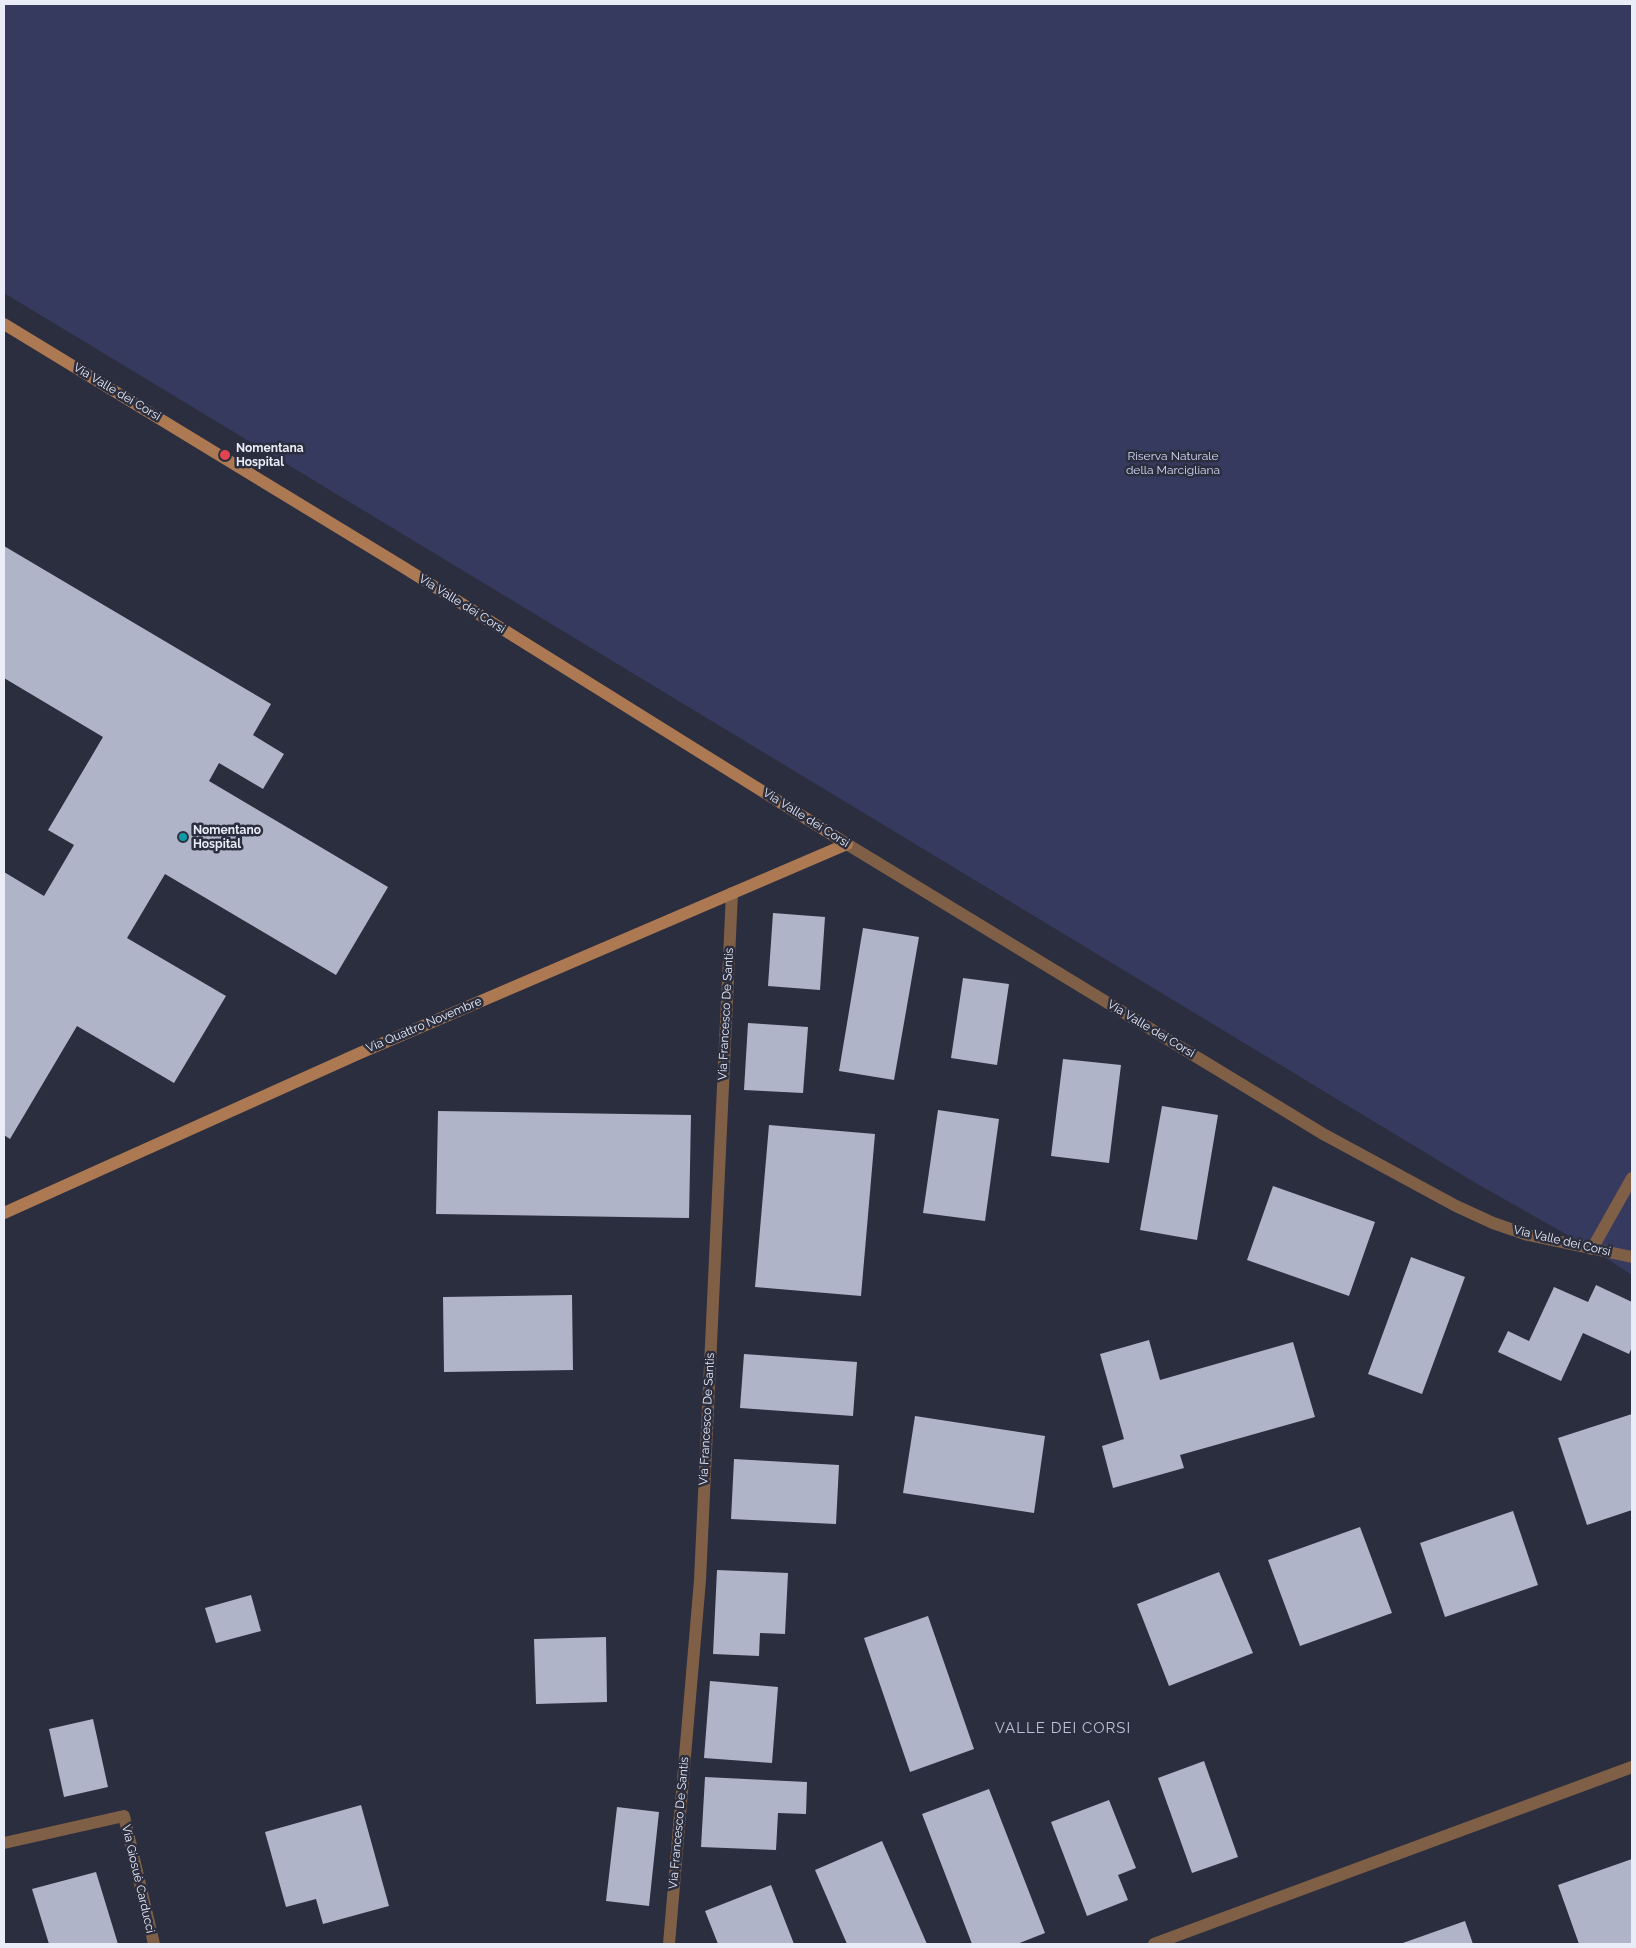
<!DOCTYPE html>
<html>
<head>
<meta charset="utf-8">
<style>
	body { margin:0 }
	#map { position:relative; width:1636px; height:1948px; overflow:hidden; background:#2b2e3e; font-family:Raleway,sans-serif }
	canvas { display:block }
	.frame { position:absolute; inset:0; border:5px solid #eaecf7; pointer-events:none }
</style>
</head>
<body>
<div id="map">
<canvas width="1636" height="1948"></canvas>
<div class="frame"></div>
</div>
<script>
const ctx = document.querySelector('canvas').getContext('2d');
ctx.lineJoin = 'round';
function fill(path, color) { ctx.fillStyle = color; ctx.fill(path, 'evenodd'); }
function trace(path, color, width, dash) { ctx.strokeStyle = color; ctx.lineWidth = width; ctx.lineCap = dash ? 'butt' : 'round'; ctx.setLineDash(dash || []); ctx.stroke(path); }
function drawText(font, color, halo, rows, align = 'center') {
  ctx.font = font + ' Raleway,sans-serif'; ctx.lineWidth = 5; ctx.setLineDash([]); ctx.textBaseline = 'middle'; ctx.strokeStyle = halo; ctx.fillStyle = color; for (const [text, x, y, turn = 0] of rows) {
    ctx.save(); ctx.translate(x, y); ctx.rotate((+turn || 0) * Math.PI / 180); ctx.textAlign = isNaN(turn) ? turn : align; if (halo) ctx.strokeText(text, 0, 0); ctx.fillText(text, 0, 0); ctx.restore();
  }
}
fill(new Path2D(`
	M4,4h1628v1271l-40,-26 -118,-67 -1470,-889z`), '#363a5f');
fill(new Path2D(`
	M4,546l267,158 -18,31 31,19 -21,35 -44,-26 -10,18 179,106 -52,88 -171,-101 -38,64 99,58 -52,87 -97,-57 -67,113 -6,-4v-263l40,24 30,-51 -26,-15 55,-93 -99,-59z
	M773,913l52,4 -5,73 -52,-4z
	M863,928l56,9 -25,143 -55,-9z
	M963,978l46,6 -12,81 -46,-7z
	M748,1023l60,4 -5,66 -59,-3z
	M1063,1059l58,6 -12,98 -58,-7z
	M1162,1106l56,9 -21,125 -57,-10z
	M938,1110l61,9 -14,102 -62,-8z
	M438,1111l253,4 -2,103 -253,-4z
	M769,1125l106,9 -14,162 -106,-9z
	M1273,1186l102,36 -26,74 -102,-36z
	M1411,1257l54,20 -43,117 -54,-20z
	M1596,1285l36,17v45l-3,7 -46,-21 -22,48 -63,-29 10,-21 21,10 25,-54 34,15z
	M572,1295l1,75 -129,2 -1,-75z
	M1149,1340l11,40 133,-38 22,75 -135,38 4,13 -71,20 -11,-42 22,-7 -24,-85z
	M744,1354l113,8 -4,54 -113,-8z
	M1632,1414v96l-45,15 -29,-87z
	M915,1416l130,20 -11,77 -131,-20z
	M734,1459l105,6 -3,59 -105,-5z
	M1513,1511l25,74 -93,32 -25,-74z
	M1360,1527l32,86 -92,33 -32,-86z
	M717,1570l71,3 -3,61 -25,-1 -1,23 -46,-2z
	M1219,1572l34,81 -84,33 -32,-82z
	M251,1595l10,36 -45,12 -11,-35z
	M928,1616l46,133 -64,23 -46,-134z
	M606,1637l1,65 -71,2 -2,-65z
	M710,1681l68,6 -6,76 -68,-5z
	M93,1719l15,68 -44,10 -15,-68z
	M1204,1761l34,96 -46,16 -34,-95z
	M705,1777l102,5 -1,32 -28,-1 -2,37 -75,-3z
	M989,1789l56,144 -28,11h-45l-50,-130z
	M1109,1800l27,68 -18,7 10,25 -41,16 -36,-94z
	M361,1805l28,101 -66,18 -7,-25 -30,8 -21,-75z
	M617,1807l42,5 -10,94 -43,-5z
	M882,1841l45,103h-80l-32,-74z
	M1632,1859v85h-53l-21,-59z
	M96,1872l22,72h-69l-17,-55z
	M771,1885l23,59h-76l-13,-33z
	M1465,1921l8,23h-73z`), '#b0b4c8');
trace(new Path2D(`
	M1592,1249l40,-71`), '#805f47', 12);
trace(new Path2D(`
	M847,844l478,291 131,71 37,17 35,12 104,22
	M4,1843l120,-27 30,128
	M669,1944l31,-364 32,-687
	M1154,1944l478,-177`), '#805f47', 12);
trace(new Path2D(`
	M4,324l399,243 444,277
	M4,1213l356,-160 487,-209`), '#ad7952', 12);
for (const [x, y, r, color] of [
	[225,455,6,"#e0444e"],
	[183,837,5,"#0f9aa8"]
]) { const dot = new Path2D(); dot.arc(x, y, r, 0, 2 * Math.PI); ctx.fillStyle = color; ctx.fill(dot); trace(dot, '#2b2e3e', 2); }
drawText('12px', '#eaecf7', '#2b2e3e', [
	["Via Valle dei Corsi",117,392,31],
	["Via Valle dei Corsi",462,604,32],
	["Via Valle dei Corsi",806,818,32],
	["Via Francesco De Santis",726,1014,-87],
	["Via Quattro Novembre",424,1025,-23],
	["Via Valle dei Corsi",1151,1029,31],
	["Via Valle dei Corsi",1562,1241,13],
	["Via Francesco De Santis",707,1419,-87],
	["Via Francesco De Santis",679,1823,-85],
	["Via Giosuè Carducci",138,1879,77]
]);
drawText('bold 12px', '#eaecf7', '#2b2e3e', [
	["Nomentana",236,448],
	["Hospital",236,462],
	["Nomentano",193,830],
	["Hospital",193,844]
], 'left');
drawText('12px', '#d3d9f4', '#2b2e3e', [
	["Riserva Naturale",1173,456],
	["della Marcigliana",1173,470]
]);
ctx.letterSpacing = '1px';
drawText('15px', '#bdc1d5', '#2b2e3e', [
	["VALLE DEI CORSI",1063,1728]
]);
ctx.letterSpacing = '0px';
</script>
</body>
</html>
